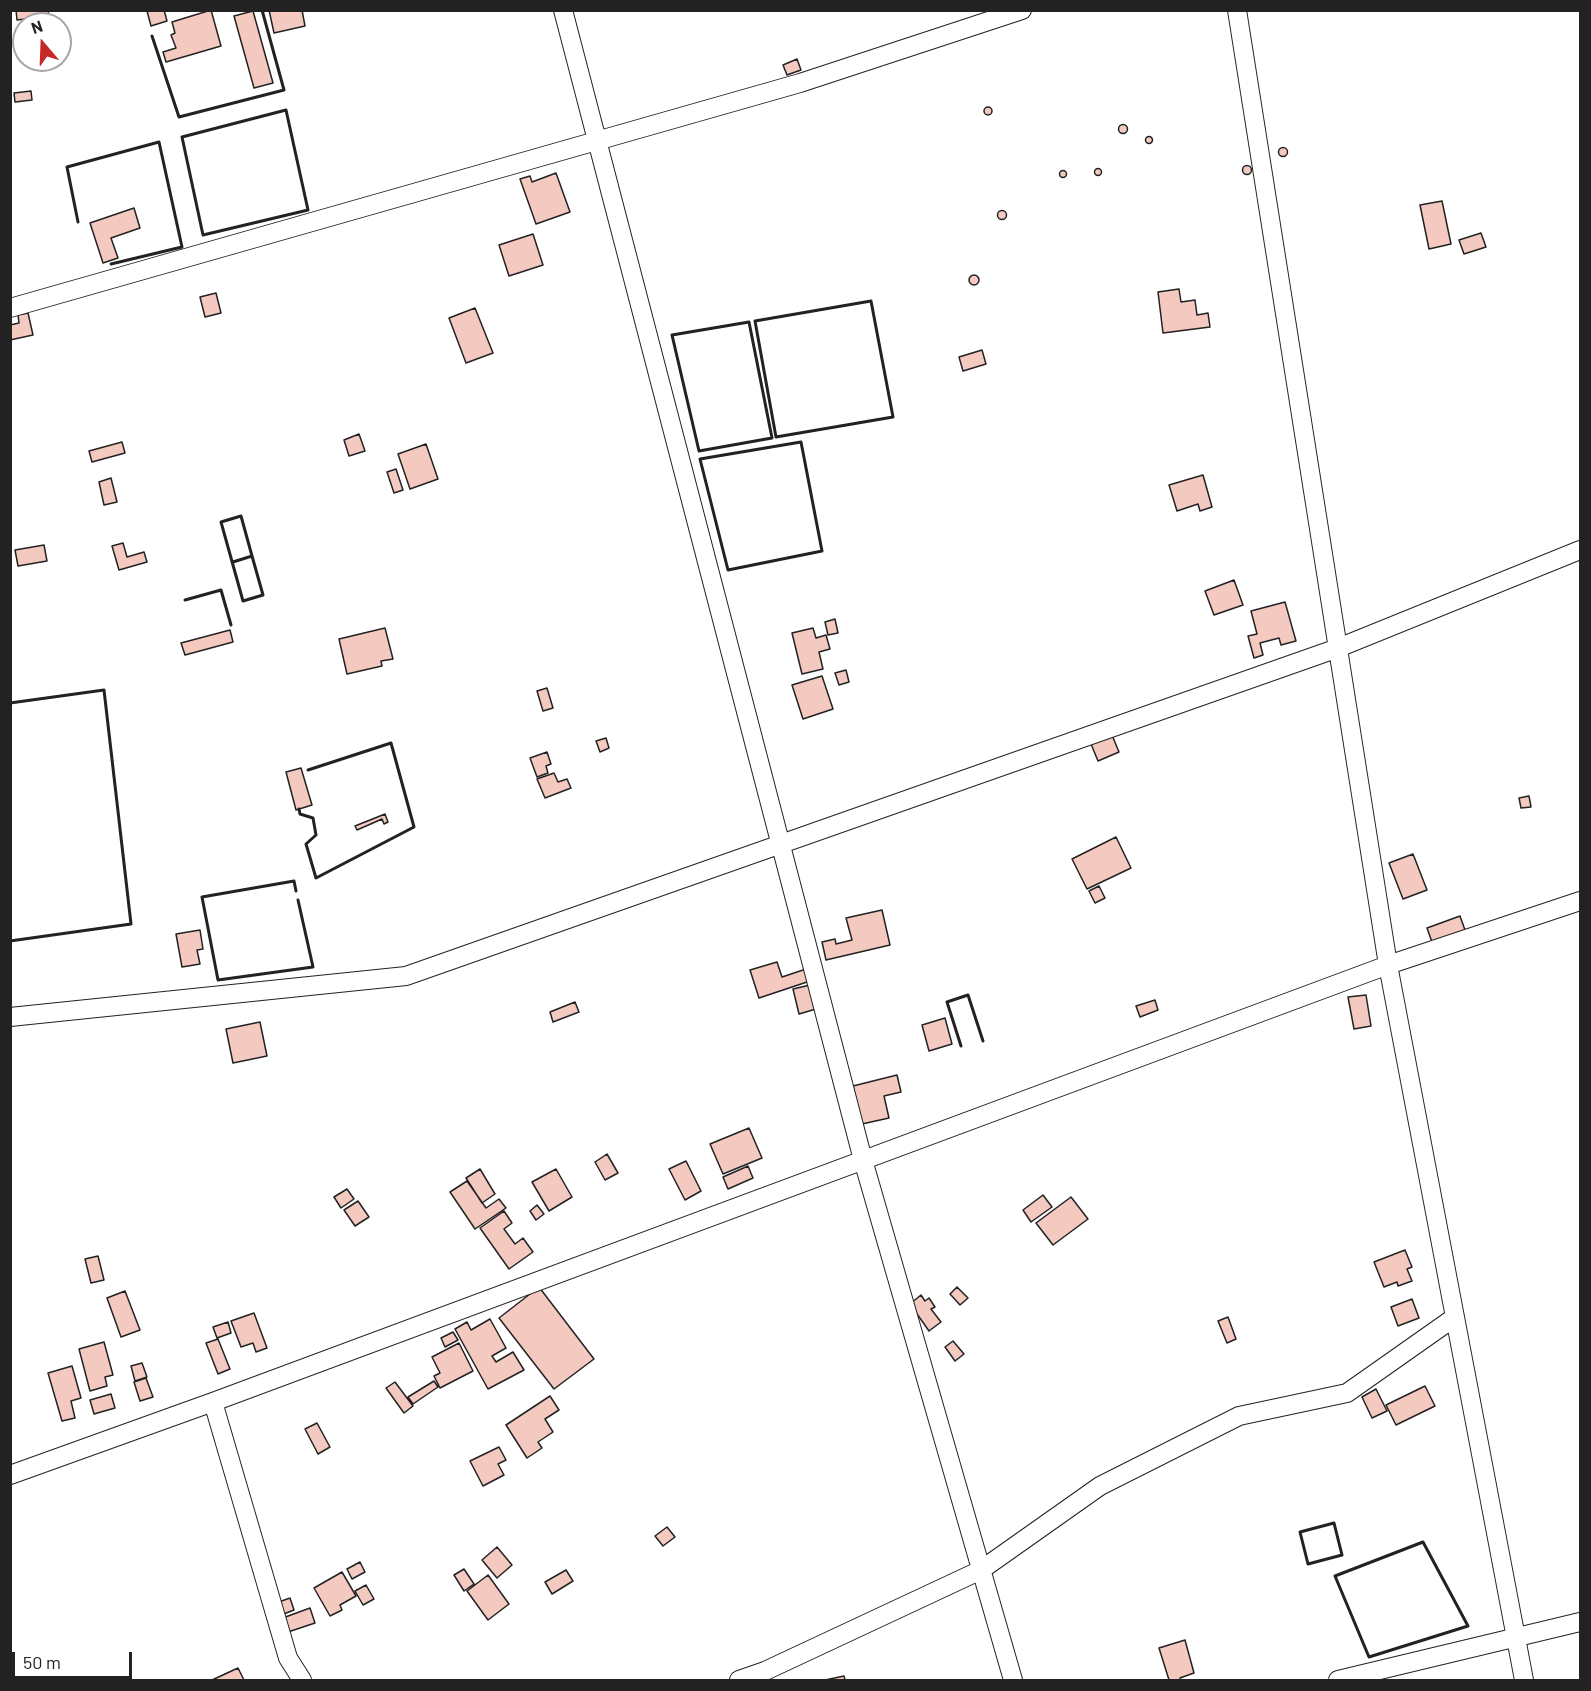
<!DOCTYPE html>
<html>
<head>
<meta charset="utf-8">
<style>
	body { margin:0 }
	#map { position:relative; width:1591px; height:1691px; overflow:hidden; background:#fff; font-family:Barlow,sans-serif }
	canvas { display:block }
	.frame { position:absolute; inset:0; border:12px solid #222; pointer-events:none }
	.north { position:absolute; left:12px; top:12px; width:60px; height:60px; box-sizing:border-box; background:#fff; border:2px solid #a7a7a7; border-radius:50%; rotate:341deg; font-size:16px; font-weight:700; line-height:24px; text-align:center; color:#222 }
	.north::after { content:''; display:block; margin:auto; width:21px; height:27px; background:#c62828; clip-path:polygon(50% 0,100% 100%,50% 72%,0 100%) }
	.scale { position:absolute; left:12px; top:1652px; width:120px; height:27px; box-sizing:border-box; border:3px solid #222; border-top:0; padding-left:8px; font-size:18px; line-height:21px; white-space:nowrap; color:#222; -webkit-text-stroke:4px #fff; paint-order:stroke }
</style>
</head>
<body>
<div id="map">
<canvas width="1591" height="1691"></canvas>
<div class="frame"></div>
<div class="north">N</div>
<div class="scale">50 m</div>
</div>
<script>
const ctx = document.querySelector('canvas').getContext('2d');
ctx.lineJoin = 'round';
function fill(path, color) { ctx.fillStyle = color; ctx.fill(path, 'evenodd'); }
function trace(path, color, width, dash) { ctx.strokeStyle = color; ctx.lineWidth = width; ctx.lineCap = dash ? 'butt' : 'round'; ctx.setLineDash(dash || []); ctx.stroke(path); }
const building = new Path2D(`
	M16,10h32l1,6 -32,4z
	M164,10l3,11 -16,5 -4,-15z
	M211,10l10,36 -55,16 -3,-10 13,-4 -5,-13 4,-2 -3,-11z
	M269,10h33l3,16 -31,7z
	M253,11l20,72 -19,5 -20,-72z
	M797,59l4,11 -14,5 -4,-10z
	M31,91l1,9 -17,2 -1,-9z
	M984 111a4 4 0 1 1 8 0a4 4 0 1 1-8 0Z
	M1118.5 129a4.5 4.5 0 1 1 9 0a4.5 4.5 0 1 1-9 0Z
	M1145.5 140a3.5 3.5 0 1 1 7 0a3.5 3.5 0 1 1-7 0Z
	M1278.5 152a4.5 4.5 0 1 1 9 0a4.5 4.5 0 1 1-9 0Z
	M1242.5 170a4.5 4.5 0 1 1 9 0a4.5 4.5 0 1 1-9 0Z
	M1094.5 172a3.5 3.5 0 1 1 7 0a3.5 3.5 0 1 1-7 0Z
	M1059.5 174a3.5 3.5 0 1 1 7 0a3.5 3.5 0 1 1-7 0Z
	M556,173l14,39 -34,12 -16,-45 10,-3 2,6z
	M1442,201l9,43 -22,5 -9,-44z
	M134,208l6,20 -29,10 7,20 -15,5 -13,-40z
	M997.5 215a4.5 4.5 0 1 1 9 0a4.5 4.5 0 1 1-9 0Z
	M1481,233l5,14 -22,7 -5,-14z
	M533,234l10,31 -34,11 -10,-31z
	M969 280a5 5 0 1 1 10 0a5 5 0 1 1-10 0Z
	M1179,289l2,13 14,-2 2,15 11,-2 2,14 -47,6 -5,-41z
	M216,293l5,20 -16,4 -5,-20z
	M475,308l18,45 -27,10 -17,-45z
	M28,313l5,22 -23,5v-15l9,-2 -1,-8z
	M982,350l4,14 -23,7 -4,-14z
	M359,434l6,17 -16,5 -5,-16z
	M122,442l3,11 -33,9 -3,-11z
	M426,444l12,35 -28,10 -12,-35z
	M396,469l7,21 -9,3 -7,-21z
	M1203,475l9,32 -12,4 -2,-7 -21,7 -8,-26z
	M111,478l6,24 -13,3 -5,-23z
	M123,543l4,14 17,-5 3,10 -28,8 -7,-24z
	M44,545l3,16 -29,5 -3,-16z
	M1234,580l9,25 -29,10 -9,-24z
	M1285,602l11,39 -15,4 -2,-7 -19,5 3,12 -9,3 -6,-22 9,-2 -6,-23z
	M835,619l3,14 -10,2 -3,-13z
	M385,628l8,31 -12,2 1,5 -35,8 -8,-35z
	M813,628l3,10 10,-3 4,14 -11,3 4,17 -21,5 -10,-41z
	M230,630l3,12 -48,13 -4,-12z
	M846,670l3,12 -10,3 -4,-12z
	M822,676l11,33 -30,10 -11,-34z
	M547,688l6,20 -10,3 -6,-20z
	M1112,735l7,17 -21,9 -7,-17z
	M606,738l3,10 -9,4 -4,-11z
	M547,752l4,12 -5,2 2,7 -11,4 -7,-19z
	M301,768l11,37 -16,5 -10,-38z
	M554,773l4,9 9,-3 4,9 -26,10 -8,-19z
	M1529,796l2,11 -10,1 -2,-10z
	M385,814l3,8 -4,2 -2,-5 -25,11 -2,-4z
	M1116,837l15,31 -44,21 -15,-30z
	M1413,854l14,36 -24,9 -14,-36z
	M1099,886l6,12 -10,5 -6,-12z
	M882,910l8,35 -64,15 -4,-18 13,-3 1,5 16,-4 -6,-22z
	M1460,916l5,14 -33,12 -5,-14z
	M200,930l3,19 -6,1 3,14 -18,3 -6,-33z
	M777,962l5,15 24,-8 4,12 -51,17 -9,-28z
	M810,985l6,24 -17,5 -6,-25z
	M1366,995l5,31 -17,3 -6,-32z
	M1155,1000l3,10 -18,7 -4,-11z
	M575,1002l4,10 -26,10 -3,-10z
	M945,1018l7,26 -23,7 -7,-26z
	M260,1022l7,34 -34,7 -7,-34z
	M897,1075l4,17 -17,4 5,22 -27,6 -9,-38z
	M749,1128l13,30 -39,16 -13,-30z
	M607,1154l11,19 -13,7 -10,-18z
	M686,1161l15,30 -16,9 -16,-31z
	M748,1166l5,12 -25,11 -5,-12z
	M480,1169l15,25 -13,9 -16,-25z
	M556,1169l16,28 -23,14 -17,-29z
	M467,1181l19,27 13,-9 7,9 -31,21 -25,-37z
	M347,1189l7,10 -13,9 -7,-11z
	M1043,1195l9,12 -21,15 -8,-12z
	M1071,1197l17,22 -35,26 -17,-22z
	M358,1201l11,16 -14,9 -11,-16z
	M537,1205l7,9 -8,6 -6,-9z
	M504,1211l8,12 -8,6 11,15 8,-6 10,14 -24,17 -29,-41z
	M1405,1250l7,17 -5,2 5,12 -14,5 -1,-4 -13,5 -10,-25z
	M98,1256l6,24 -13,3 -6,-24z
	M539,1287l55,72 -40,30 -55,-71z
	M957,1287l11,11 -8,7 -10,-11z
	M125,1291l15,39 -19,7 -14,-39z
	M921,1295l4,6 4,-3 6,9 -4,2 10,13 -12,9 -19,-27z
	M1412,1299l7,19 -21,8 -7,-19z
	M254,1313l13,35 -11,4 -3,-9 -12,4 -10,-26z
	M1228,1317l8,22 -9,4 -9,-22z
	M490,1319l16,29 -14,8 4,6 17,-10 11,18 -36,19 -33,-60 12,-7 4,8z
	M228,1322l3,11 -14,5 -4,-11z
	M453,1332l5,8 -13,7 -4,-9z
	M218,1339l12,30 -12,5 -12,-31z
	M953,1341l11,13 -9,7 -10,-14z
	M104,1342l9,33 -8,2 2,9 -17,5 -11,-42z
	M459,1343l14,28 -33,17 -6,-12 6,-3 -8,-16z
	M142,1363l5,14 -12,4 -4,-15z
	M72,1366l9,32 -10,3 4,17 -13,3 -14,-48z
	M146,1378l7,19 -13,4 -6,-19z
	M434,1381l4,6 -25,17 -5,-7z
	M395,1382l18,24 -9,7 -18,-25z
	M1425,1386l10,20 -39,19 -10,-20z
	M1376,1389l11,22 -15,7 -10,-21z
	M111,1394l4,14 -21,6 -4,-14z
	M550,1396l9,14 -14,9 8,13 -15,10 4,6 -15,10 -21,-33z
	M317,1423l13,24 -12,7 -13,-25z
	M499,1447l7,13 -8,4 6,11 -21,11 -13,-25z
	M667,1527l8,10 -12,9 -8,-10z
	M497,1547l15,18 -15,13 -15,-18z
	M360,1562l5,10 -13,7 -5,-10z
	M464,1569l10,15 -10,7 -10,-16z
	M566,1570l7,11 -21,13 -7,-12z
	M342,1572l14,24 -16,9 2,5 -12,6 -16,-28z
	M488,1575l21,29 -21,16 -21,-29z
	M366,1585l8,14 -11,6 -8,-14z
	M290,1598l4,12 -13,5 -5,-12z
	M310,1608l5,15 -30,10 -5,-14z
	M1185,1640l9,33 -14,5 1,2h-12l-10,-32z
	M238,1668l6,12h-32z
	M844,1676l1,4h-20z`);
fill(building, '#f3c9c0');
trace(building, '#222', 1.5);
const minor = new Path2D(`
	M563,10l300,1150 150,520
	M1237,10l151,955 136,715
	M10,308l790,-225 222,-73
	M10,1017l396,-41 932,-328 242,-98
	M213,1402l75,256 14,22
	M10,1475l203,-73 1175,-437 192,-64
	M739,1680l26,-9 216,-101 119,-84 139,-70 108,-23 108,-76
	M1338,1680l242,-58`);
trace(minor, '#222', 20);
trace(minor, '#fff', 18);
trace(new Path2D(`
	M152,36l27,81 105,-27 -22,-80
	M286,110l22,100 -105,25 -21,-98z
	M78,222l-11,-55 92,-25 23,105 -71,17
	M871,301l22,116 -117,20 -21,-116z
	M749,322l23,116 -73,13 -27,-116z
	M801,442l21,109 -94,19 -28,-111z
	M233,562l19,-6 -11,-40 -20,6 22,79 20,-6 -11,-39
	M185,600l36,-10 10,35
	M10,703l94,-13 27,234 -121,17
	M299,809l1,5 13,4 3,17 -10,9 10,34 98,-51 -23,-84 -83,27
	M296,891l-2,-10 -92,16 16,83 95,-13 -15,-67
	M961,1046l-14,-44 21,-7 15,46
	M1334,1523l8,32 -34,9 -8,-32z
	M1423,1542l45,84 -99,31 -34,-81z`), '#222', 3);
</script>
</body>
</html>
